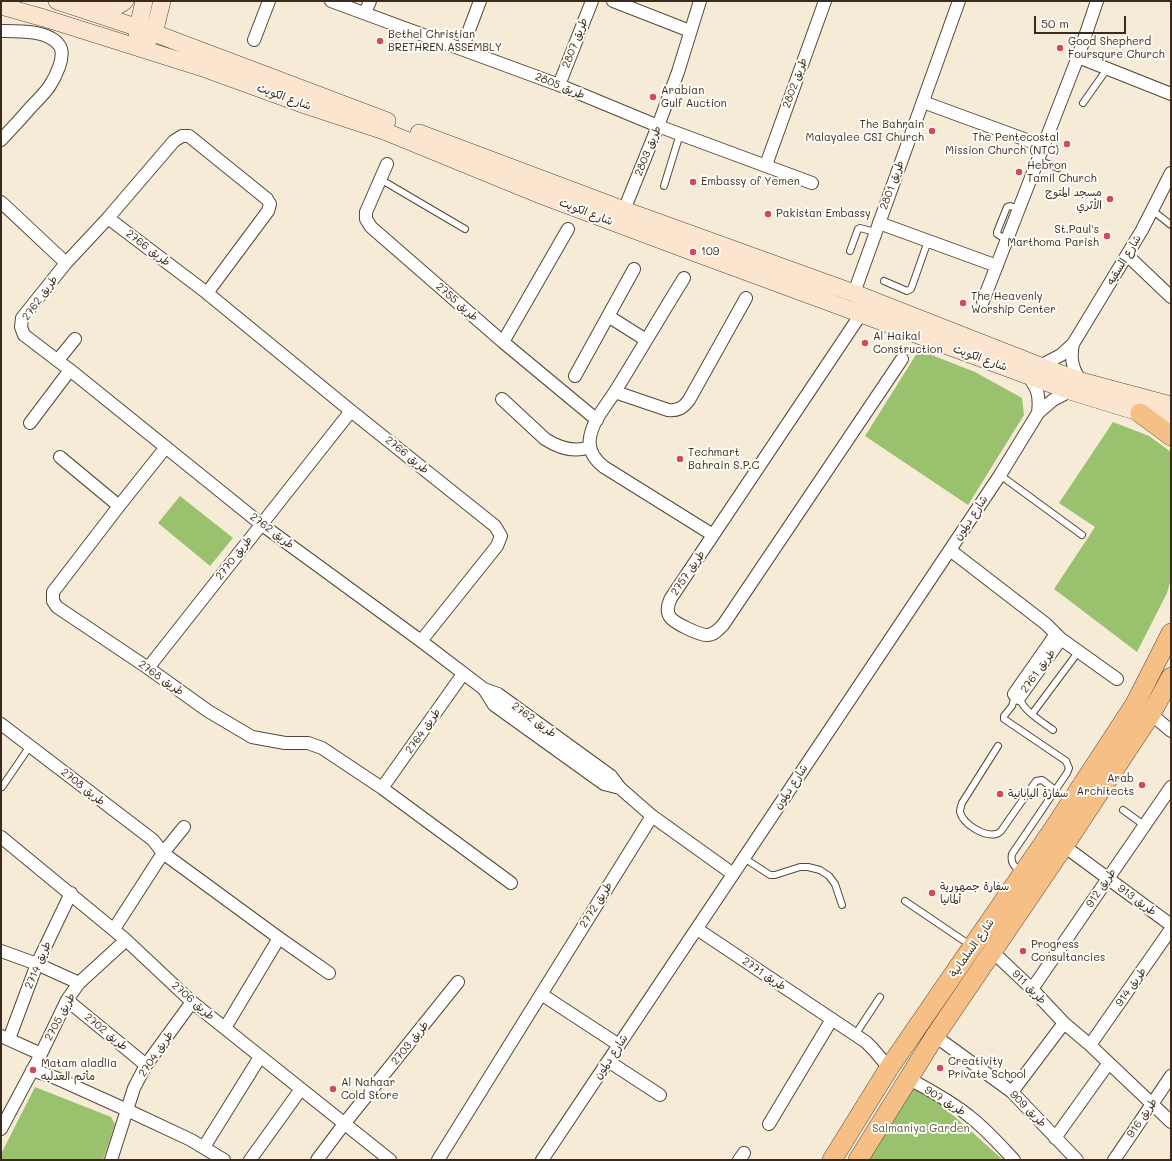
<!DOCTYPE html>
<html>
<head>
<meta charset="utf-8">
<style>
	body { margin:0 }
	#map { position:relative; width:1172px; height:1161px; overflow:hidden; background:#f6ebd7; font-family:Mali,sans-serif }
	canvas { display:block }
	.frame { position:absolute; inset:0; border:2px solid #3b2a1e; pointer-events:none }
	.scale { position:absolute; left:1034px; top:16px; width:92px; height:18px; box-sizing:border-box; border:2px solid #3b2a1e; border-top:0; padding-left:5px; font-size:12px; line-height:14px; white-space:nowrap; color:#3b2a1e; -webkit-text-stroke:3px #fdfcf7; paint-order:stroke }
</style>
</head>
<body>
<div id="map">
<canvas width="1172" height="1161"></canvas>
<div class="frame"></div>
<div class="scale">50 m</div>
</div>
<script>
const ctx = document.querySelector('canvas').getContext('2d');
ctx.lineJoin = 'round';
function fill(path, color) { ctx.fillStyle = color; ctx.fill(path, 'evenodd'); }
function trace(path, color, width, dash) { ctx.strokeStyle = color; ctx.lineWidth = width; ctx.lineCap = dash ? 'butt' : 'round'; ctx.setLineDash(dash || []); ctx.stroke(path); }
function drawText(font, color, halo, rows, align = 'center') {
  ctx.font = font + ' Mali,"Playpen Sans Arabic",sans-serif'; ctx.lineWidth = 4; ctx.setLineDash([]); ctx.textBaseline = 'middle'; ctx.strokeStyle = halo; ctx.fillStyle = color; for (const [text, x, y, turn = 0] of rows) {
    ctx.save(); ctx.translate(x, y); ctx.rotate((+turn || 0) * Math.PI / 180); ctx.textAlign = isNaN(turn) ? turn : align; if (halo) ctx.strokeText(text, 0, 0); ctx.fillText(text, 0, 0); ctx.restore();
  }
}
fill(new Path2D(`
	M919,350l56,22 47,26 2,17 -56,90 -103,-69z
	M1113,422l36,14 22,16v127l-4,14 -30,59 -83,-63 41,-62 -36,-24z
	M180,496l53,42 -23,28 -52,-43z
	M915,1081l88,79h-137z
	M35,1087l76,30 4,7 -12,36h-102v-6z`), '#9ac26e');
const service = new Path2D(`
	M1083,103l24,-34
	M1038,160l20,8
	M380,179l85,50
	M664,186l16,-52
	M1152,210l19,15
	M1007,240l-10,-6v-2l10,-25 3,-1 9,3
	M850,251l8,-22 2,-1 15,4
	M884,281l23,10 4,-2 17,-48
	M1000,475l82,60
	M1015,696l-3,10 -8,10v3l62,42 3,7 -2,5 -55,81c-2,10 3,13 10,18
	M1019,698c6,14 22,23 34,32
	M1032,714l47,-63
	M998,746l-36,57c-1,3 -2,7 -2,9 3,12 24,25 36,22 2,0 4,-2 5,-3l35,-50 6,-1 13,10
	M2,787l28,-41
	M1123,810l21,15
	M744,858l26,17h5l25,-8h8l12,3 9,6 6,8 7,21
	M905,901l65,44
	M855,1035l25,-38`);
const minor = new Path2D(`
	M331,1l228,84 99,41 154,57
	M613,1l77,30
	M365,13l5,-12
	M1,31c17,0 47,-1 58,14 8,10 -4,33 -10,42 -6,8 -12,14 -19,21 -9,11 -19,21 -29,32
	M254,40l15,-39
	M462,49l18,-48
	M1078,57l93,37
	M559,85l33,-84
	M923,102l120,44
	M387,164l-21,48v7l5,8 132,115 94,78
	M766,165l59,-164
	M1,202l65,61
	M624,210l34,-84 20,-54 22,-71
	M108,218l99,75 144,118 144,115 6,10 -4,10 -76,95
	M879,223l118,43
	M1127,255l44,42
	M684,278c-23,37 -45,75 -68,112 -9,15 -24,31 -26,48 -2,12 5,22 14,29l109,68
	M207,293l61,-82 2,-7 -3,-5 -78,-63h-7l-8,5 -66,77 -42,45 -44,55 -1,9 3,8 46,35 191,154 160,117 63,48 14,5 113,82 9,12 32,28 81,58
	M854,293l105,-292
	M983,301l95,-244 19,-56
	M861,314l-190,284c-3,6 -5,13 -1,19 4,6 29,18 37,18 7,0 11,-5 16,-10l179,-266
	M608,316l38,24
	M503,342l65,-113
	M1073,344c-3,14 -1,25 8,37
	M58,360l17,-21
	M1040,366l21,-11 12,-11 69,-114 29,-57
	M1027,375c11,13 13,21 11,38
	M575,376l59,-107
	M615,392l53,18c10,1 15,-2 21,-10l57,-102
	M502,399l43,40c14,9 29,14 45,8
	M30,423l40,-53
	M166,447l-47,59 -66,86v9l4,6 91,61 60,43 44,26 33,6h23l14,5 60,40 129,95
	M60,457l59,49
	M950,550l96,74 15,15 56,40
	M1056,634l-42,60 2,3 3,1 42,-59
	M148,668l203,-257
	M484,689l10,16 110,79 16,4
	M1151,714l20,17
	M1,724l152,116 10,13 116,85 50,35
	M382,788l81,-114
	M1,837l125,103 66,62 198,158
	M1064,846l107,79
	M114,929l49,-76 21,-26
	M697,929l169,113 7,7 16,19
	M1,951l36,13 42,19
	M993,952l39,37 32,34 26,22 81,77
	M1032,989l139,-202
	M541,994l78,51
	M67,1000l79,65
	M225,1028l54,-90
	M1,1036l40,18
	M935,1036l77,56 65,68
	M9,1039l28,-75 34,-71
	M1090,1045l81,-116
	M608,1061l52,34
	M32,1070l24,8 71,32 64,30 33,20
	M908,1078c21,12 43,23 61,38 17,13 31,29 45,44
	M1012,1092l52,-69
	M769,1124l63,-105
	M1,1129l40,-75 26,-54 12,-17 47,-43
	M1055,1138l53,-74
	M204,1147l56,-90
	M111,1160l23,-72 12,-23 46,-63
	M250,1160l51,-71
	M317,1160l27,-36 114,-142
	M438,1160l214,-344
	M542,1160l458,-685 38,-62 15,-13 17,-9
	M739,1160l5,-7
	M1114,1160l57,-84`);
const secondary = new Path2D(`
	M57,1l97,32 233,88
	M1,6l43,12 162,51 99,36 79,26 154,63 155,58 377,139 101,31
	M91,8c12,1 25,1 34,-7
	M138,39l-1,-7 7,-31
	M147,41l7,-8 8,-32
	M419,133l205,77 230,83 186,73 41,15 90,24`);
const primary = new Path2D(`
	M1140,413l31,23
	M832,1160l57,-92 165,-240 81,-124 36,-71
	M858,1160l77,-124 129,-190 87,-132 20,-37`);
trace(service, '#57473a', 8);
trace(minor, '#57473a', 14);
trace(secondary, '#57473a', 18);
trace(primary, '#57473a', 20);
trace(service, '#fff', 6);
trace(minor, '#fff', 12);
trace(secondary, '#fbe5cf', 17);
trace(primary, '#f5bf86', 19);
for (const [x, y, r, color] of [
	[380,41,4,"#d1495b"],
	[1060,48,4,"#d1495b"],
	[653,97,4,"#d1495b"],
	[932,131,4,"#d1495b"],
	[1067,144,4,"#d1495b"],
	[1019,172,4,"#d1495b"],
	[693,182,4,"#d1495b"],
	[1110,199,4,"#d1495b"],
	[768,214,4,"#d1495b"],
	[1107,236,4,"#d1495b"],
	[693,252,4,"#d1495b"],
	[963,303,4,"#d1495b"],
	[865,343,4,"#d1495b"],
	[680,459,4,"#d1495b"],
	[1142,785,4,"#d1495b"],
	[1000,794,4,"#d1495b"],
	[932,893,4,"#d1495b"],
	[1023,951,4,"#d1495b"],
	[940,1068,4,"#d1495b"],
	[33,1070,4,"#d1495b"],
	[333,1089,4,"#d1495b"]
]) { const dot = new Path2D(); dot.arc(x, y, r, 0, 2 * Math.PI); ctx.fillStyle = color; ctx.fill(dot); trace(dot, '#fdfcf7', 1.5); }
drawText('11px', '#3b2a1e', '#fdfcf7', [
	["Bethel Christian",388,35],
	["BRETHREN ASSEMBLY",388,48],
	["Good Shepherd",1068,42],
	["Foursqure Church",1068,55],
	["Arabian",661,91],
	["Gulf Auction",661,104],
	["The Bahrain",924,125,"right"],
	["Malayalee CSI Church",924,138,"right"],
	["The Pentecostal",1059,138,"right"],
	["Mission Church (NTC)",1059,151,"right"],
	["Hebron",1027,166],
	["Tamil Church",1027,179],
	["Embassy of Yemen",701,182],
	["مسجد المتوج",1102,193,"right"],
	["الأثري",1102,206,"right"],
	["Pakistan Embassy",776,214],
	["St.Paul's",1099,230,"right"],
	["Marthoma Parish",1099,243,"right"],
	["109",701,252],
	["The Heavenly",971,297],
	["Worship Center",971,310],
	["Al Haikal",873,337],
	["Construction",873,350],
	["Techmart",688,453],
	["Bahrain S.P.C",688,466],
	["Arab",1134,779,"right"],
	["Architects",1134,792,"right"],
	["سفارة اليابانية",1008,794],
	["سفارة جمهورية",940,887],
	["ألمانيا",940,900],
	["Progress",1031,945],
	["Consultancies",1031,958],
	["Creativity",948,1062],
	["Private School",948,1075],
	["Matam aladlia",41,1064],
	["مأتم العدليه",41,1077],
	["Al Nahaar",341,1083],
	["Cold Store",341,1096]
], 'left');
drawText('11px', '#3b2a1e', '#fdfcf7', [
	["طريق 2807",575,43,-69],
	["طريق 2802",795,83,-70],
	["طريق 2805",560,86,22],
	["شارع الكويت",284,97,20],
	["طريق 2803",648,151,-68],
	["طريق 2801",892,185,-70],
	["شارع الكويت",586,212,21],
	["طريق 2766",148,248,37],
	["شارع السقيه",1124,260,-59],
	["طريق 2762",40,298,-54],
	["طريق 2755",457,302,41],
	["شارع الكويت",980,358,20],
	["طريق 2766",407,455,39],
	["شارع دلمون",971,518,-56],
	["طريق 2762",272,531,37],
	["طريق 2770",234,558,-52],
	["طريق 2757",688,573,-56],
	["طريق 2761",1038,671,-54],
	["طريق 2768",161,678,35],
	["طريق 2762",534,720,36],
	["طريق 2764",423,731,-55],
	["طريق 2708",83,787,38],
	["شارع دلمون",791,787,-56],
	["طريق 912",1101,888,-56],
	["طريق 913",1137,900,36],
	["طريق 2772",596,905,-58],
	["شارع السلمانية",972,948,-55],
	["طريق 2714",38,965,-67],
	["طريق 2771",764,974,34],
	["طريق 911",1029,987,45],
	["طريق 914",1131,987,-55],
	["طريق 2706",193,1001,41],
	["طريق 2705",60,1017,-62],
	["طريق 2702",106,1032,39],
	["طريق 2703",410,1043,-51],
	["طريق 2704",156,1054,-56],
	["شارع دلمون",611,1057,-56],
	["طريق 907",945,1101,32],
	["طريق 909",1028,1109,45],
	["طريق 916",1142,1118,-56]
]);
drawText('11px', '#585836', '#fdfcf7', [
	["Salmaniya Garden",921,1129]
]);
</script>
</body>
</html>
